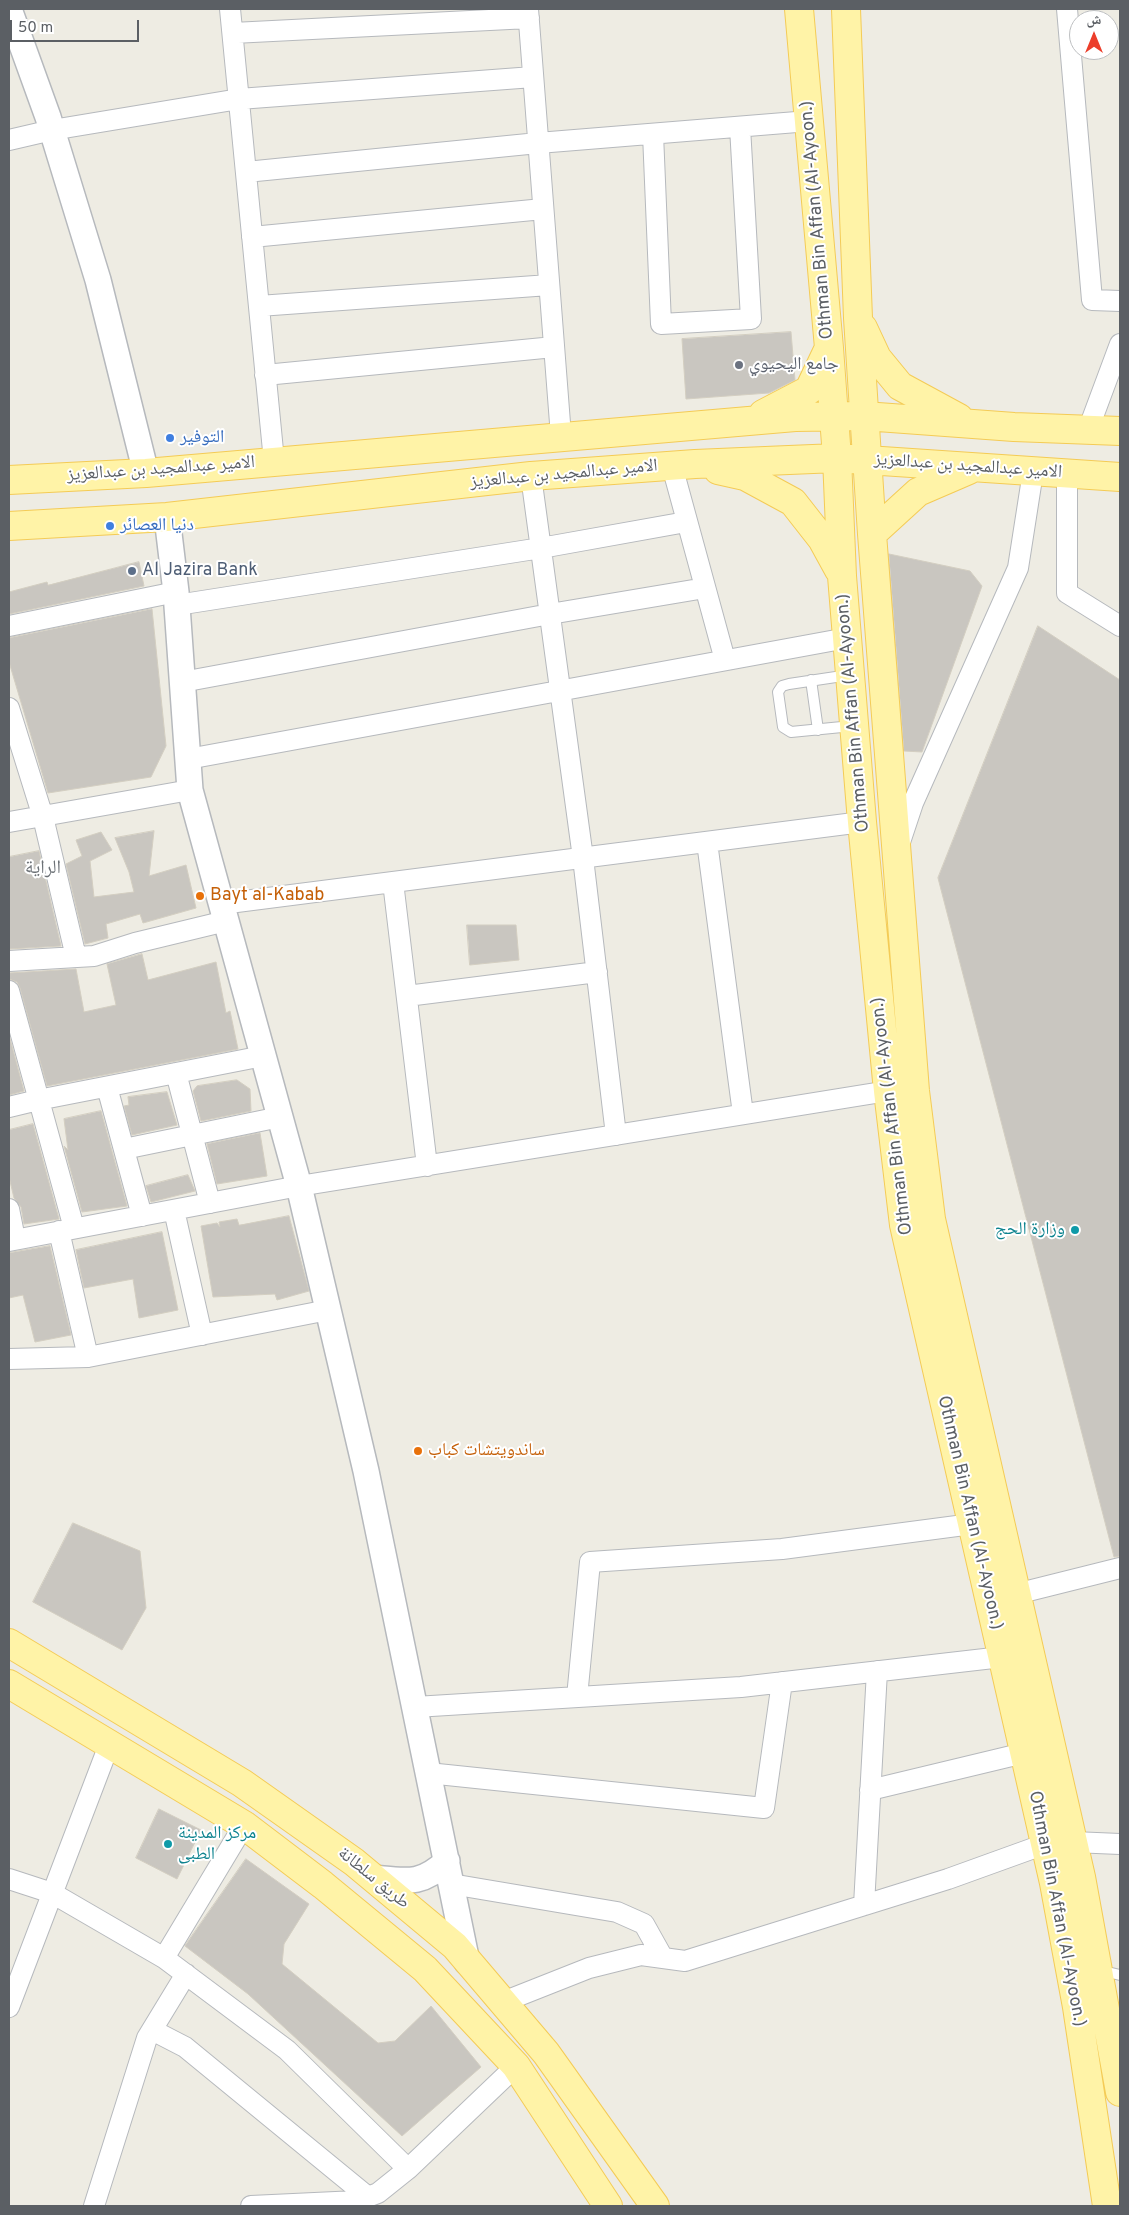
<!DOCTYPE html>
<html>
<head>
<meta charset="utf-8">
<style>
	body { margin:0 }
	#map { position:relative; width:1129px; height:2215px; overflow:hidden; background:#eeece3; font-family:Overpass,"Noto Naskh Arabic",sans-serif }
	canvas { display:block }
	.frame { position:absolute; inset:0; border:10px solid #5b5f64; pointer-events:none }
	.north { position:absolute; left:1069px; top:10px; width:50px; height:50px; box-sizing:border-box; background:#fff; border:1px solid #bdbfc1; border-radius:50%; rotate:0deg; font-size:14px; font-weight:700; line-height:20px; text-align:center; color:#5b5f64 }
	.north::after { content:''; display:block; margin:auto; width:18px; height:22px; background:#ec3e2b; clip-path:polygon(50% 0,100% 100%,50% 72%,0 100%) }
	.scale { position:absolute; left:10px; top:20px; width:129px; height:22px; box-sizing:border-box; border:2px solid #5b5f64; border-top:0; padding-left:6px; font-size:15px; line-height:18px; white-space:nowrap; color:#5b5f64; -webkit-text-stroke:4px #fff; paint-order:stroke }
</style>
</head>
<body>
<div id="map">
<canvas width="1129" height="2215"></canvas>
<div class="frame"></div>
<div class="north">ش</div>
<div class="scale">50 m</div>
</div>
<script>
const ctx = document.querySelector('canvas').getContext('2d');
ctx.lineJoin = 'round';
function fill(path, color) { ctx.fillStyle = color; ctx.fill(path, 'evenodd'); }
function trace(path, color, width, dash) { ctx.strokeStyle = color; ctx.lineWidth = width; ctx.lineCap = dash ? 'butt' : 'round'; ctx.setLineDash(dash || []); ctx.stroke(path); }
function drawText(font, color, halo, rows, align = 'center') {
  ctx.font = font + ' Overpass,"Noto Naskh Arabic",sans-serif'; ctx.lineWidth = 4; ctx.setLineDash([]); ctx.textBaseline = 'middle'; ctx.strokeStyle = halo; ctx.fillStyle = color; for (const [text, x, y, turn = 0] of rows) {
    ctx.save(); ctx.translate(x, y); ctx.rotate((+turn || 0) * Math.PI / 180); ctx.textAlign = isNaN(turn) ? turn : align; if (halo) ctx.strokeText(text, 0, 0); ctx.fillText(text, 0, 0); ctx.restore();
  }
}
const building = new Path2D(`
	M791,332l4,48 -26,13 -83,6 -4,-60z
	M889,554l81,17 12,15 -60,166 -18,-1z
	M139,562l5,24 -135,28v-22l38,-10 1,3z
	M152,609l14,137 -15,31 -103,16 -39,-131v-24z
	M1038,626l82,54v876l-6,1 -176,-679z
	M154,831l-5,45 37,-11 10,43 -53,15 -3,-9 -34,10 2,14 -23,6 -19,-80 16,-8 -6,-16 25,-8 11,18 -22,11 4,36 40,-5 -5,-20 -14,-34z
	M39,851l22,95 -52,3v-92z
	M467,925h49l3,35 -49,5z
	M142,954l6,26 68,-18 10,51 4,-2 8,38 -191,37 -27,-98 -3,-6 -8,-3v-6l67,-4 8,43 32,-7 -9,-41z
	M9,1035l15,56 -15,4z
	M237,1080l13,9 1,22 -50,10 -8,-30 4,-5z
	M167,1092l10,33 -45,10 -8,-29 5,-1 -1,-8z
	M101,1111l26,95 -45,6 -18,-66 4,4 -4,-31z
	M33,1124l26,95 -35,5 -3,-17 -7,-9 -5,-21v-47z
	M260,1133l7,43 -50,8 -10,-40z
	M188,1175l7,16 -44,11 -5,-16z
	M289,1216l20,75 -32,9 -2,-6 -62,3 -12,-71 16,-3 3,4 -1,-5 18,-3 2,6z
	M162,1232l16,78 -39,8 -6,-39 -49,9 -8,-38z
	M50,1246l21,89 -36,7 -12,-47 -14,3v-45z
	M73,1523l67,28 6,57 -24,42 -89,-48z
	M159,1809l42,21 -24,49 -41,-21z
	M246,1859l63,45 -25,40 -2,20 96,79 17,-2 36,-35 50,61 -79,69 -154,-142 -63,-48z`);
fill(building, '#c9c6c0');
trace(building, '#d3cec1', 1);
const service = new Path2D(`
	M849,675l-60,9 -7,2 -4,6 5,35 8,5 61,-6
	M811,680l7,50
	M1099,1970l21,5`);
const minor = new Path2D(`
	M230,9l44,452
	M528,9l33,427
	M1067,9l25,291 28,1
	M233,33l296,-15
	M653,134l8,190 90,-5 -11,-192
	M9,140l43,-10 187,-31 294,-22
	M246,172l292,-29 271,-22
	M252,237l291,-28
	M259,306l290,-21
	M265,375l289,-28
	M1088,430l32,-86
	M672,466l53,194
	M1067,474v119l53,33
	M531,476l52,382 33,277
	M177,605l364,-57 145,-26
	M9,626l167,-34
	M182,682l368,-68 155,-26
	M9,708l34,109 33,140
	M188,759l659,-121
	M9,822l181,-32
	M707,842l36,272
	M899,845l14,-42 105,-235 15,-96
	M393,882l34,284
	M221,904l641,-82
	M9,961l85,-5 41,-13 91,-22
	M9,991l65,237
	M407,996l190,-24
	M176,1073l34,130
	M107,1087l35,129
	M9,1107l29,-7 225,-44
	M124,1149l156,-32
	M9,1209l6,30
	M174,1210l28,125
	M59,1231l29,126
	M9,1241l290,-55 589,-95
	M9,1359l79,-2 240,-47
	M1016,1594l104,-26
	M577,1697l13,-135 192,-13 190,-25
	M415,1707l326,-20 261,-30
	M428,1773l336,35 18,-126
	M870,1790l154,-37
	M9,1879l43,14 112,65 123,92 121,119
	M451,1884l166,28 27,12 19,34
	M864,1905l13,-234
	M164,1958l80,-133
	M503,2002l86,-34 52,-13 44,6 263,-82 97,-35 28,-2 47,2
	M9,2007l100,-262
	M152,2030l33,17 183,150
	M94,2206l53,-168 39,-64
	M251,2206l106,-5 21,-8 30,-24 108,-103`);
const tertiary = new Path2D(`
	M9,9l39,108 50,163 48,193
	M167,517l9,75 14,198 109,396 67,285 101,491
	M373,1878c33,3 48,8 74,-17`);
const primary = new Path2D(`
	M799,9l30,339 8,110 5,118 20,246 26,269 16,134 150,658 23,124 30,199
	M846,9l12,309 14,216 43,557 16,128 150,658 39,215
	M863,328l14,30 23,28 59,32
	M763,414l46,-24 19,-40
	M718,470l27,6 48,26 29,37 17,31
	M9,480l137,-7 649,-56 69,-1 150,11 106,4
	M9,526l158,-9 364,-41 164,-12 94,-4 48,-2 283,19
	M872,534l46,-42 51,-22
	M9,1643l233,140 112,79 101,84 91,107 109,153
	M9,1684l235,141 79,60 102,84 91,97 92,140`);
trace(service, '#b6b9bd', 12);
trace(minor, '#b6b9bd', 22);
trace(tertiary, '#b6b9bd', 28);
trace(primary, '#f4cb56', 30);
trace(service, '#fff', 10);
trace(minor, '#fff', 20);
trace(tertiary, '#fff', 25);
trace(primary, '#fff3a7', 28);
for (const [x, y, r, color] of [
	[739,365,5,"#6b7280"],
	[170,438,5,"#3f7fe0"],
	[110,526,5,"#3f7fe0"],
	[132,571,5,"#5c6f8a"],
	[200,896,5,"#e8710a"],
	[1075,1230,5,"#0f9aa8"],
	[418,1451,5,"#e8710a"],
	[168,1844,5,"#0f9aa8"]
]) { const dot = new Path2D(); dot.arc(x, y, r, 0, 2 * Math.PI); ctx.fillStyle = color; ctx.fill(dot); trace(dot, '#fff', 2); }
drawText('18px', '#5b5f64', '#fff', [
	["Othman Bin Affan (Al-Ayoon.)",818,220,-95],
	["الامير عبدالمجيد بن عبدالعزيز",968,467,4],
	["الامير عبدالمجيد بن عبدالعزيز",161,470,-4],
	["الامير عبدالمجيد بن عبدالعزيز",564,475,-5],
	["Othman Bin Affan (Al-Ayoon.)",854,713,-95],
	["Othman Bin Affan (Al-Ayoon.)",893,1116,-97],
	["Othman Bin Affan (Al-Ayoon.)",969,1513,77],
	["طريق سلطانة",373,1879,39],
	["Othman Bin Affan (Al-Ayoon.)",1056,1909,79]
]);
drawText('18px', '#5b616d', '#fff', [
	["جامع اليحيوي",749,365]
], 'left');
drawText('18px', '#366cbe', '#fff', [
	["التوفير",180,438],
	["دنيا العصائر",120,526]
], 'left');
drawText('18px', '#4e5e75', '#fff', [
	["Al Jazira Bank",142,571]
], 'left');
drawText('18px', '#c56008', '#fff', [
	["Bayt al-Kabab",210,896],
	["ساندويتشات كباب",428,1451]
], 'left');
drawText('18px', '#0d838f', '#fff', [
	["وزارة الحج",1065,1230],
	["مرکز المدینة",178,1834,"left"],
	["الطبی",178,1855,"left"]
], 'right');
drawText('19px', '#6c7176', '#fff', [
	["الراية",43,869]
]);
</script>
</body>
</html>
